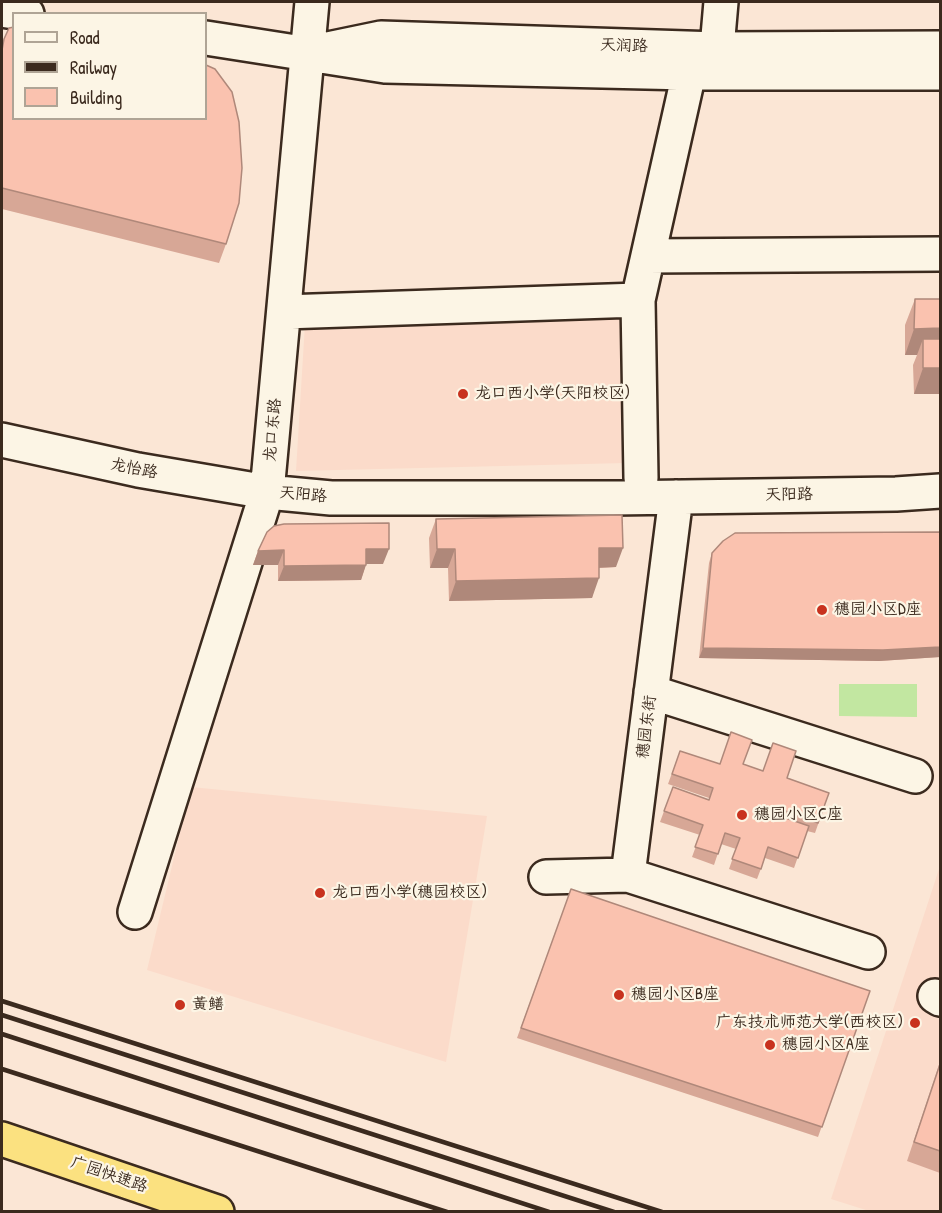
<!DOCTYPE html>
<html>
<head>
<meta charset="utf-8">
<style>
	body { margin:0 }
	#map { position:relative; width:942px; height:1213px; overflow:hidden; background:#fbe6d5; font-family:"Patrick Hand",sans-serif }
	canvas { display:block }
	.frame { position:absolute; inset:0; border:3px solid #3b2a1e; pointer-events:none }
	.legend { position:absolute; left:12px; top:12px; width:195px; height:108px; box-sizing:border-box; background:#fcf5e5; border:2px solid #afa495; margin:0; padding:8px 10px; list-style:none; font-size:18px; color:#3b2a1e }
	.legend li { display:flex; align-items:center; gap:12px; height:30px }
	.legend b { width:30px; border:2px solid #afa495 }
</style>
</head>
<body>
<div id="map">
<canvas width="942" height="1213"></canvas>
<div class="frame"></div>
<ul class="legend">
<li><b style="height:8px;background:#fcf5e5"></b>Road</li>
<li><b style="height:8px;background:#3b2a1e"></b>Railway</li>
<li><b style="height:16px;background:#fac2af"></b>Building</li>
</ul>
</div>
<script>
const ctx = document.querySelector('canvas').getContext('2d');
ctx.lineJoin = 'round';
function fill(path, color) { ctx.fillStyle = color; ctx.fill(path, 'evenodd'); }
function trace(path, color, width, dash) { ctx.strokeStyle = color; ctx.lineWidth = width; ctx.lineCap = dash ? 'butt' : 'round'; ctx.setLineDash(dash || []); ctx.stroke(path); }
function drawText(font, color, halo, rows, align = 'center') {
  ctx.font = font + ' "Patrick Hand","LXGW WenKai TC",sans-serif'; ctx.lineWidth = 4.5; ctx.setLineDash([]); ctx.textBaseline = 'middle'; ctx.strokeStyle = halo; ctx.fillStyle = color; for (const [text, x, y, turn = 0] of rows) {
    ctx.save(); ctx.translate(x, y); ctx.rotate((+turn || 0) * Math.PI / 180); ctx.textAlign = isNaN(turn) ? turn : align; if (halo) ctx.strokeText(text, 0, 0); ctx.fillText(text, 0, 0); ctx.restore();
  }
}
fill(new Path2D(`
	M626,313v150l-330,8 9,-147z
	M191,787l296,29 -41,246 -299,-92z
	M940,866v345h-71l-38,-12z`), '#fbdbca');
fill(new Path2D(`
	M839,684h78v33l-78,-1z`), '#c2e7a1');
const minor = new Path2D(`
	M2,10l25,4
	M206,38l179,28 304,7h251
	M328,49l53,-11 336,11 223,-1
	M715,71l6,-69
	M648,256l292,-2
	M284,312l354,-12
	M2,440l136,30 129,22 64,6h282l283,-4 44,-3
	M641,478l-3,-178 51,-227
	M651,692l264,84
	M628,875l240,77
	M546,877l82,-2 48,-378
	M135,912l132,-420 45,-490
	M935,996l5,3`);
const highway = new Path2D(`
	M2,1139l215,73`);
trace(minor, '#3b2a1e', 38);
trace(highway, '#3b2a1e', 38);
trace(minor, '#fcf5e5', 33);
trace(highway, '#fbe180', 33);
trace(new Path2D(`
	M2,1001l660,211
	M2,1015l612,197
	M2,1034l547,178
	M2,1069l445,143`), '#3b2a1e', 4.5);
fill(new Path2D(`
	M4,39l222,205 -7,19 -217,-54v-163z
	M915,299l25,95h-26l-1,-29 4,-10h-12v-30z
	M436,519l180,48 -17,1 -7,30 -143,3 -1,-33h-18l-1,-30z
	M267,532l116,32h-17l-5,16 -83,1v-16h-25l5,-14z
	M940,532v125l-61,4 -180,-3 10,-95 3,-10z
	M680,751l39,13h24l86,29 -14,40 -8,-2 -13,37 -29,-10 -8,21 -28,-10 7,-20 -15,-5 -7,21 -22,-8 8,-22 -40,-13 13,-35 36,13v-2l-41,-14z
	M571,889l299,102 -52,146 -301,-99z
	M940,1062v111l-33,-12z`), '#d7a796');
fill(new Path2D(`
	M940,328v23l-17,-12 -6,16h-12l9,-26z
	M923,368h17v26h-26z
	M599,548h24l-7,19 -24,1z
	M366,549h23l-6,15h-23z
	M437,549h18l-7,19h-18z
	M284,550l-6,15h-25l5,-14z
	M366,565l-5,15 -83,1 6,-15z
	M599,578l-7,20 -143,3 7,-20z
	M940,647v10l-61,4 -180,-3 4,-10z`), '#af887a');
const building = new Path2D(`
	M14,27v91h192v-53l9,4 17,23 7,30 3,46 -3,35 -13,41 -224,-56v-138l2,-11 5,-11z
	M915,299h25v29l-26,1z
	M923,339h17v29h-17z
	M622,515l1,33h-24v30l-143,3 -1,-32h-18l-1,-30z
	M389,523v26h-23v16l-82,1v-16l-26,1 9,-19 7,-6 10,-2z
	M940,532v115l-57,3 -180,-2 9,-95 11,-12 12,-8z
	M731,732l21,8 -9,24 20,7 10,-28 23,8 -9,27 42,15 -11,30 -35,-13 -3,6 29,10 -11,32 -30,-11 -7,22 -29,-10 8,-21 -15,-5 -7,21 -23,-7 8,-22 -39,-14 9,-24 36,13 4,-12 -41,-14 8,-23 40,13z
	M571,889l299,102 -48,136 -301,-99z
	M940,1064v87l-26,-9z`);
fill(building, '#fac2af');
trace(building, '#af887a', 1.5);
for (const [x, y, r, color] of [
	[463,394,6,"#c8321e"],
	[822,610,6,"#c8321e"],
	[742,815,6,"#c8321e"],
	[320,893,6,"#c8321e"],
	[619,995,6,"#c8321e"],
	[180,1005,6,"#c8321e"],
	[915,1023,6,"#c8321e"],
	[770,1045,6,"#c8321e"]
]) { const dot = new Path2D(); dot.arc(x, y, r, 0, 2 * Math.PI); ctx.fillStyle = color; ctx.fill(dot); trace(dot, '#fcf5e5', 2); }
drawText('16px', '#3b2a1e', '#fcf5e5', [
	["天润路",624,46,2],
	["龙口东路",273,430,-85],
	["龙怡路",134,469,11],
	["天阳路",303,495,5],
	["天阳路",789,495,-1],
	["穗园东街",647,727,-83],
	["广园快速路",109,1175,19]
]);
drawText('16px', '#3b2a1e', '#fcf5e5', [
	["龙口西小学(天阳校区)",475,394],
	["穗园小区D座",834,610],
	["穗园小区C座",754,815],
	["龙口西小学(穗园校区)",332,893],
	["穗园小区B座",631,995],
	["黄鳝",192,1005],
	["广东技术师范大学(西校区)",903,1023,"right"],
	["穗园小区A座",782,1045]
], 'left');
</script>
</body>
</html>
